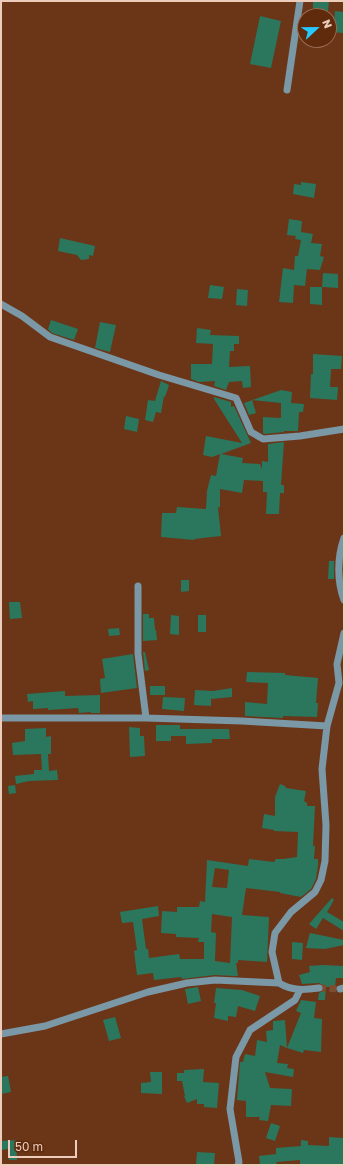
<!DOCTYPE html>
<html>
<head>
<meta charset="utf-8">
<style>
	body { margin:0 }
	#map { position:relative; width:345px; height:1166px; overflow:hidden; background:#6b3518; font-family:"Golos Text",sans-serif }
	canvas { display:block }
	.frame { position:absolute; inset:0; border:2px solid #edccbc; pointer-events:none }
	.north { position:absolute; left:297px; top:8px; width:40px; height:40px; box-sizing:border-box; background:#5f2b0c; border:1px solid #986b52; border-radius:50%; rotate:68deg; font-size:11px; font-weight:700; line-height:16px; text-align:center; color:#edccbc }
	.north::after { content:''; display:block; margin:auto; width:14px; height:18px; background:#25c9fe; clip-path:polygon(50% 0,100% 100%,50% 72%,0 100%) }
	.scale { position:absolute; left:8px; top:1140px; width:69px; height:18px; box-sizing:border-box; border:2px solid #edccbc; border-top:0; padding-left:5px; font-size:12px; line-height:14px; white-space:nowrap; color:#edccbc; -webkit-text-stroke:3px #5f2b0c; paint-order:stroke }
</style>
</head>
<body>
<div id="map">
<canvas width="345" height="1166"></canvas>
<div class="frame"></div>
<div class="north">N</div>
<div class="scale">50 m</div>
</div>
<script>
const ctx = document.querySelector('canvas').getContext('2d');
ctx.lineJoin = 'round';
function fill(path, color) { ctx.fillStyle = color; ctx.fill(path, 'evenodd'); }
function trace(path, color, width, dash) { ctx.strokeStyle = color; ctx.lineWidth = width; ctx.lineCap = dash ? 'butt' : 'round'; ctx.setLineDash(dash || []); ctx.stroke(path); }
fill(new Path2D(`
	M313,1h16l-1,10 -15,-1z
	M335,11l9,1 -1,21 -10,-1z
	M260,16l21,5 -10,47 -21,-4z
	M301,182l15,2 -2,14 -21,-4 1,-10 7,1z
	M289,219l13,2 -1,11 12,2 -2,9 11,1 -2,12 4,1 -4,13 -13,-1 -2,17 -11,-1 -1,18 -14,-1 4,-34 11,2 1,-14h3l3,-16 -6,-1 1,-3 -9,-1z
	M60,238l35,8 -2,10 -4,-1v4l-8,1 -4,-5 -19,-4z
	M323,273l15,1v14l-16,-1z
	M210,285l14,2 -2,12 -14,-1z
	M310,287h12v18l-12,-1z
	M237,289l11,1 -1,16 -11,-1z
	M51,320l27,9 -4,11 -22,-7 -4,-4z
	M100,322l16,3 -6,27 -15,-4z
	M197,328l14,2 -1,5 29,1v8h-5v7h-4l-1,16 21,-1 1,21 -8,1 -1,-7 -13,1 -3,8 -12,-4 1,-5 -16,1 -8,-3v-15h21l1,-20 -17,-1z
	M313,354l29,2 -1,13h-10l-1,18h8l-1,13 -27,-2 1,-24h2z
	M161,381l8,4 -4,12 -1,-1 -3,17 -5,-1 -3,10 -8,-2 3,-20 7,1z
	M281,390l11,2 -1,11 13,1 -1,8h-4l-1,19h-14v1l-20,2 -1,-1v-16l18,1v-15l-29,-3 4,13 -7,2 -5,-12z
	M214,397l17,5v5l3,-1 17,37 -30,11 22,4 -1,5 18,1 2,5v-8l6,1v-18l16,-2 -3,43h3v8h-4l-1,21h-13l1,-22h-4v-11l-19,-1 -2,13 -22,-4v18h-2l3,29 -27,3v1l-33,-3 1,-24h14l1,-6 29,2 1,-18 4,-16 5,1 4,-22 -8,3 -9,-2 3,-19 36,7 -28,-44z
	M126,416l13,3 -2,13 -13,-3z
	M329,561h5v18h-6z
	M181,580h8v11l-8,1z
	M9,602h11l2,16 -12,1z
	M143,614h6v4h5l1,12h1l1,10 -14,1z
	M171,615l8,1v19l-9,-1z
	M198,615h8v17h-8z
	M119,628l1,7 -11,1 -1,-7z
	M143,652h2l4,18 -4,1z
	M133,654l4,34 -36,5 -1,-14 5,-1 -3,-19z
	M247,672l38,1v2l33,3 -2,25h2l-1,14 -34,-1v2l-38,-2v-14l22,2 1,-21 -22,-1z
	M150,686h15v9h-15z
	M232,688v9l-21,2v7l-17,-1 1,-15 18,1z
	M65,691v5l35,-1v18h-9v-1l-12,1 -1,-5 -30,2v-2l-15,1v-8l-5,1 -1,-8z
	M163,697l22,1 -1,13 -22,-2z
	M156,725h24v4h49l1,10h-18v4l-26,1v-8h-15v5h-15z
	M129,727l11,1v8h4l1,20 -15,1z
	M46,728v9l5,-1v18h-3l1,17 8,-1 1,10 -29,1 -13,3 -1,-8 19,-2v-4h8l-1,-16 -28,1 -1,-12 13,-2v-12z
	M280,784l5,2 1,2 20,3 -2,10 3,2v3h8l-2,40h2l-1,13h4v6l-2,14 -5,10 -10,8 -21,-4v-1l-34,-4 -4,27 27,2 -2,45 -29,-2v3h-6h4l2,13h-4l-19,-1 -33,4 -1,-2 -27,3 -1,-7 -16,2 -3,-24 3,-1 -4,-28 -11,1 -2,-11 38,-6 1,10 -17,3 4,30h2l1,9 30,-4 1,5h24v-17h-6l1,-4 -23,-1v-3l-15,-1 1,-22 15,1v-5h22l1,-6 5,1 2,-42 41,6 1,-7 25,3 2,-3h7l14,-2 1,-25 -24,-1v-1l-12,-2 2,-14 11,2v-19zM215,868l14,2 -2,18 -15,-1zM212,914l20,3 -2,46 -15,-2 1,-28 -5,-1z
	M15,785l1,8 -7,1 -1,-8z
	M332,898l2,2 -7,12 17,10v9l-21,-13 -7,11 -7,-5z
	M310,933l34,7v5l-19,4 -19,-1z
	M292,942l11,1 -1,17 -10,-1z
	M323,965l21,1v12h-8l-1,9h-9l-1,13h-7l1,-7 5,-3 -1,-5 -4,-2 -17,1 -3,-9 11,-3 -1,-6z
	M198,987l3,14 -13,3 -3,-15z
	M216,988l26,2 18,6 -5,15 -17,-5 -2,11 -8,-1v5l-14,-3 2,-15h-2z
	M301,1000l15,2 -2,16 8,1 -1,33 -17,-2 -1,3 -16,-5 14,-35 -5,-2z
	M115,1017l6,21 -12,3 -6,-21z
	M285,1020l2,28 -7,-3 -3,18 11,1 -1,4 7,1 -1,8 -28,-5 5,16 22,1 -1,17 -20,-1 -3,16 -9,-1 1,-3h-14v-16l-9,-1 3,-38h3l2,-8 10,2 2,-16 10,2 -1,-11 7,-1v-9z
	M204,1069l-1,13 16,1 -2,25 -13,-1v-3h-7v-5l-10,4 -3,-7h1l-3,-15h-5v-8h7v-3z
	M150,1072h12v22l-21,-1v-10l10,-1z
	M8,1076l3,16 -10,2v-17z
	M271,1123l9,3 -5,15 -9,-3z
	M329,1137l15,1v27h-44v-5l-24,2 1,2 -9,1h-8l-1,-9 17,-2v-6l25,-2v-6l7,1v4l21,1z
	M16,1140l1,20h-8l-1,-11 -7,1v-9z
	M197,1152l18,1 -1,12h-18z`), '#2a775d');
trace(new Path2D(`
	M319,988l21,1`), '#7e4c31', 7, [7, 3.5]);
trace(new Path2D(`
	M287,90l13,-89
	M1,304l21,12 28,21 109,38 77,23 15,34 12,7 37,-3 44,-7
	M344,538c-7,20 -7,43 0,62
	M138,586v68l8,64
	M1,718h145l96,3 85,5
	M279,983c13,8 25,7 40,5
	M340,989l4,-1
	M1,1034l44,-8 103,-34 39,-9 28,-3 64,3 -7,-31 3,-19 16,-21 24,-20 6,-12 4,-19 1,-36 -4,-56 5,-43 12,-43 -2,-19 7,-31
	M238,1165l1,-3 -9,-53 6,-52 14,-27 45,-30 5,-10`), '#7a98a6', 7);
</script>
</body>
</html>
